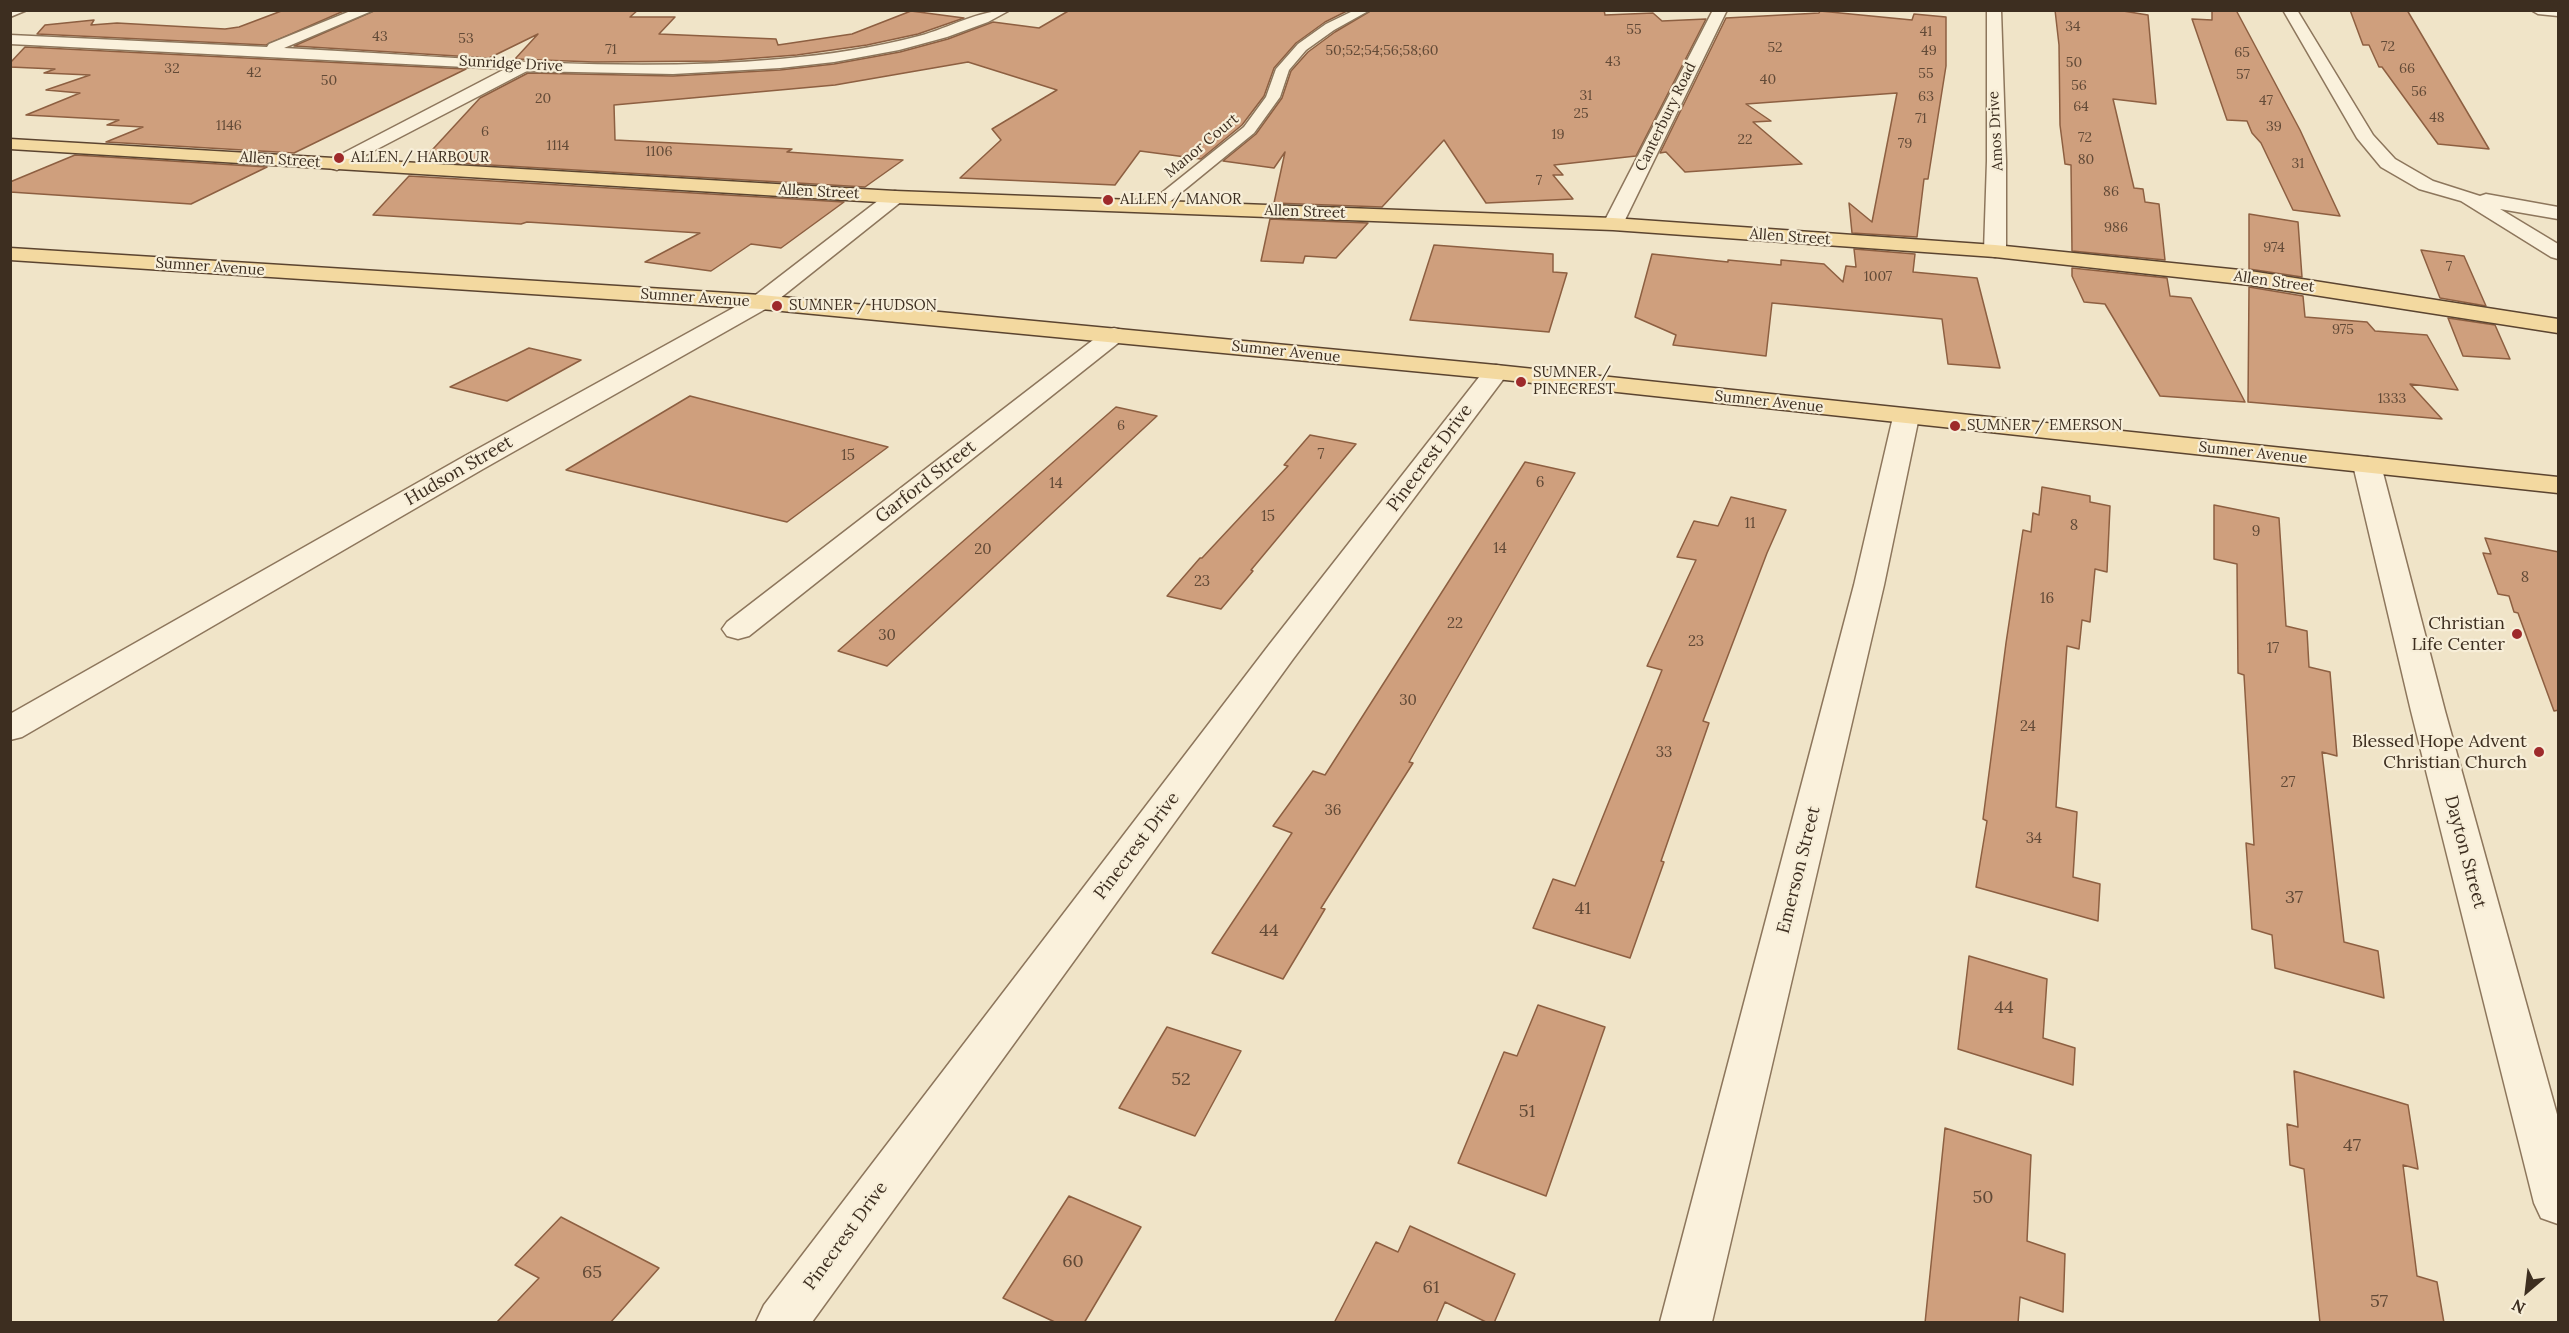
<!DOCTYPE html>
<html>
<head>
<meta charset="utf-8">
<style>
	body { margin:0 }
	#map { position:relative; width:2569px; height:1333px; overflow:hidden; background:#f0e4c8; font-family:Lora,serif }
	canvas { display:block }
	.frame { position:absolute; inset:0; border:12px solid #3d2e20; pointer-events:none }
	.north { position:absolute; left:2497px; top:1261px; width:60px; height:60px; -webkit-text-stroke:4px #f7eed8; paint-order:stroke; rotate:208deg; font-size:16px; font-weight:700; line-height:24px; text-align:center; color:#3d2e20 }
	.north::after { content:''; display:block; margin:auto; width:21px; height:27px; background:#3d2e20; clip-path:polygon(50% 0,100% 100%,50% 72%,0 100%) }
</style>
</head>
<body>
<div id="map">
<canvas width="2569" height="1333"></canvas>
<div class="frame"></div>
<div class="north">N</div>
</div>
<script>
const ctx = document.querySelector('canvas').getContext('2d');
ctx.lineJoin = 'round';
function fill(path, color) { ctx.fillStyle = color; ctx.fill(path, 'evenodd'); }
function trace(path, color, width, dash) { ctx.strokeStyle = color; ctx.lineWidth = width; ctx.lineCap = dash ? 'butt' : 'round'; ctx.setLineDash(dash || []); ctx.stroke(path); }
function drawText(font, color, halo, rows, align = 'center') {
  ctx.font = font + ' Lora,serif'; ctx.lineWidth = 4.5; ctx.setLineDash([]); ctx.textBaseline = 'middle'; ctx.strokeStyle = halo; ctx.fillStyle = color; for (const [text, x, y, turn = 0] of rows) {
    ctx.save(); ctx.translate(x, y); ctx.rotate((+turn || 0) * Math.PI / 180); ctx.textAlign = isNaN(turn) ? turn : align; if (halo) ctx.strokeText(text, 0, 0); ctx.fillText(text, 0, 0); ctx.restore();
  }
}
const building = new Path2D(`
	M284,10h62l-80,35 -229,-11 8,-9 49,-5 -3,5 26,-2 108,6 14,-2z
	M376,10h262l-8,7h45l-16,17 117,5 2,6 74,-11 59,-23 53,7 -46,16 -51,11 -70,10 -79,6 -124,1 -79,-3 23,-25 -49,24 -195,-12z
	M1070,10h279l-24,12 -29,21 -22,25 -10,28 -22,29 -41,34 -61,-8 -25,34 -155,-7 41,-38 -9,-11 65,-39 -89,-28 -133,23 -221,20 1,35 177,9 -5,3 116,8 -38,27 -443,-26 58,-63 48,-25 145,3 107,-6 54,-6 66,-12 48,-13 45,-17 46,6z
	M1372,10h232l1,5 48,-2 9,8 44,-2 -70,137 -82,9 9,10h-10l20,24 -87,4 -42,-63 -62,67 -108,-4 11,-51 -11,16 -51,-7 33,-27 26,-36 9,-27 17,-19 27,-20z
	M2055,10h62l31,5 8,89 -43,-5 21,89 9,1 2,13 14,2 6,56 -93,-9 -1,-86 -6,-1 -5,-39 -1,-80z
	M2212,10h24l64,120 40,86 -47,-6 -32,-67 -9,-10 -5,-12 -20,-1 -35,-101 20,1z
	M2350,10h57l82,139 -51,-5 -56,-77h-3l-10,-22h-6z
	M1820,11l92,9 2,-6 32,3v49l-18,113h-4l-7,58 -65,-4 -3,-30 23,19 25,-129 -151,11 25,17 -18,1 49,42 -117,8 -19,-20 -6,1 66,-135 93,-5z
	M25,47l441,22 -172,84 -188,-11 37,-15 -36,-2 12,-5 -93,-5 54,-22 -34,-3 44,-15 -46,-2 11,-4 -45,-2v-4z
	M75,155l192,12 -76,37 -181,-12v-10z
	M409,176l435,26 -63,46 -30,-4 -40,27 -66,-9 55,-29 -173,-11 -6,2 -148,-9z
	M2249,214l49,8 4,55 -53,-8z
	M1270,219l98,4 -32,35 -31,-2 -2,7 -42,-2z
	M1434,245l119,9v18l14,1 -18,59 -139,-12z
	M1854,249l61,5 -2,18 64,6 23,90 -52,-4 -6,-45 -170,-16 -6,53 -93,-11 3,-10 -41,-18 17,-63 76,8v-2l53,5v-5l43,4 19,18 3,-16 10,1z
	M2421,250l43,6 22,50 -46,-8z
	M2072,268l95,10 3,18 21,2 54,104 -85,-6 -55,-92 -21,-2 -12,-26z
	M2249,287l54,9 2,21 62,5 8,9 52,4 31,55 -48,-6 32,35 -194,-17z
	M2448,318l47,7 15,34 -47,-3z
	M529,348l52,12 -74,41 -57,-14z
	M690,396l198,51 -101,75 -221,-52z
	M1116,407l41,9 -270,250 -49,-15z
	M1310,435l46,9 -105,126 2,1 -32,38 -54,-13 33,-38h2l86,-92 -4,-1z
	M1525,462l50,11 -166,289 4,1 -92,145 4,1 -42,70 -71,-26 80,-120 -19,-7 40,-55 12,4z
	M2042,487l48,9v6l20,4 -3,66 -12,-3 -5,53 -8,-2 -3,29 -12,-3 -11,161 21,5 -4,65 27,7 -2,37 -122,-34 11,-66 -4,-2 23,-176 17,-113 8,2 2,-19 6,2z
	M1731,497l55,13 -19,43 -64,168 6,2 -48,138 3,1 -34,96 -97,-30 20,-49 22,7 87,-216 -15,-4 49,-106 -19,-3 17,-36 24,5z
	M2214,505l65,13 7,108 21,5 2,36 21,5 7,84 -15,-4 22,190 34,9 6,47 -109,-30 -3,-33 -20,-6 -6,-86 8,2 -10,-170 -6,-2 -1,-109 -23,-5z
	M2485,538l74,14v158l-5,1 -36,-98 -4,-1 -5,-16 -11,-2 -15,-41 8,1z
	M1969,956l78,23 -4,59 32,10 -2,37 -115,-36z
	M1538,1005l67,22 -59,169 -88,-33 46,-111 13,4z
	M1167,1027l74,24 -46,85 -76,-28z
	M2294,1071l114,34 10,64 -15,-4 14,111 20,6 7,41h-124l-16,-154 -14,-4 -3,-41 11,3z
	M1945,1128l86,27 -4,86 38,13 -2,58 -43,-15 -2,26h-93z
	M1069,1196l72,31 -57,96h-27l-54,-25z
	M561,1217l98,51 -49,55h-114l43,-45 -24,-13z
	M1410,1226l105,48 -21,49h-6l-43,-21 -9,21h-102l42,-81 22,10z`);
fill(building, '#cf9f7d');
trace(building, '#8d5f41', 1.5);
const lane = new Path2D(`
	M1355,10h15l-36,20 -28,20 -17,20 -9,27 -26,36 -93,76h-12l-2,-3 2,-3 95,-76 22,-30 10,-28 22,-25 28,-20z`);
const street = new Path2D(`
	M10,10h17l-17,7z
	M353,10h21l-90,38c165,8 331,26 496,11 46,-4 94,-11 139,-23 30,-8 60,-26 91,-26l-22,12 -41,15 -48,13 -65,12 -54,6 -107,6 -146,-3 -190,99 -7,-2 -2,-4 2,-4 175,-91 -495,-25v-9l257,12 2,-3z
	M1713,10h14l-104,214 -3,4h-14l-3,-4z
	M1987,10h14l5,151v90l-4,4 -7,2 -7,-2 -4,-4 3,-90z
	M2283,10h14l76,125 22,24 38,22 47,15 6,-2 72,13v12l-58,-10 58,35v15l-7,-2 -90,-56 -42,-12 -38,-22 -24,-29z
	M2531,10h27v6l-20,-2z
	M895,191l7,2 3,4 -3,4 -133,106 -286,162 -461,268 -12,3v-26l453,-257 290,-160 135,-104z
	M1114,328l8,2 4,5 -4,5 -373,296 -11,3 -11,-3 -5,-7 5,-7 379,-292z
	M1496,365l9,2 3,5 -3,5 -212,282 -481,663h-56l8,-17 505,-660 218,-278z
	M1906,409l9,3 4,5 -35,168 -172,737h-52l194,-737 39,-168 4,-5z
	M2367,457l10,2 4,6 64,246 113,407v106l-17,-6 -7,-15 -123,-492 -58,-246 4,-6z`);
const primary = new Path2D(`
	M10,139l885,52 718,27 382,27 255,26 308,48v14l-308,-48 -255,-28 -382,-27 -718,-27 -885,-54z
	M10,248l751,47 735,70 1062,112v16l-1062,-114 -735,-70 -751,-49z`);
trace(lane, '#8d765c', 3);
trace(street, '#8d765c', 3);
trace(primary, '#5b4430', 3);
fill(lane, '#faf1dc');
fill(street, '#faf1dc');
fill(primary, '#f3d9a0');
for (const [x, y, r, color] of [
	[339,158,6,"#9e2a2b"],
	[1108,200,6,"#9e2a2b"],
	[777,306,6,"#9e2a2b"],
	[1521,382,6,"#9e2a2b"],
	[1955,426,6,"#9e2a2b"],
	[2517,634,6,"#9e2a2b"],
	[2539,752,6,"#9e2a2b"]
]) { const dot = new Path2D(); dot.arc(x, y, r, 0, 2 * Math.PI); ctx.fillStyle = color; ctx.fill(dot); trace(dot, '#f7eed8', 2); }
drawText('14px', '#624a37', null, [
	["34",2073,27],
	["55",1634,30],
	["41",1926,32],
	["43",380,37],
	["53",466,39],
	["72",2388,47],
	["52",1775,48],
	["71",611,50],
	["50;52;54;56;58;60",1382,51],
	["49",1929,51],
	["65",2242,53],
	["43",1613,62],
	["50",2074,63],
	["32",172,69],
	["66",2407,69],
	["42",254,73],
	["55",1926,74],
	["57",2243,75],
	["40",1768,80],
	["50",329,81],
	["56",2079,86],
	["56",2419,92],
	["31",1586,96],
	["63",1926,97],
	["20",543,99],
	["47",2266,101],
	["64",2081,107],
	["25",1581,114],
	["48",2437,118],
	["71",1921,119],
	["1146",229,126],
	["39",2274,127],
	["6",485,132],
	["19",1558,135],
	["72",2085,138],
	["22",1745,140],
	["79",1905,144],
	["1114",558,146],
	["1106",659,152],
	["80",2086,160],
	["31",2298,164],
	["7",1539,181],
	["86",2111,192],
	["986",2116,228],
	["974",2274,248],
	["7",2449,267],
	["1007",1878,277],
	["975",2343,330],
	["1333",2392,399],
	["6",1121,426]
]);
drawText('15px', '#3d2e20', '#f7eed8', [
	["Sunridge Drive",511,64,3],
	["Canterbury Road",1666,117,-64],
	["Amos Drive",1996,131,-93],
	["Manor Court",1202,146,-40],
	["Allen Street",280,160,4],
	["Allen Street",819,192,3],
	["Allen Street",1305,212,2],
	["Allen Street",1790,237,4],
	["Sumner Avenue",210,267,4],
	["Allen Street",2274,282,8],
	["Sumner Avenue",695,298,4],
	["Sumner Avenue",1286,352,6],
	["Sumner Avenue",1769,402,6],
	["Sumner Avenue",2253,453,6]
]);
drawText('15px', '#3d2e20', '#f7eed8', [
	["ALLEN / HARBOUR",351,158],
	["ALLEN / MANOR",1120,200],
	["SUMNER / HUDSON",789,306],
	["SUMNER /",1533,373],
	["PINECREST",1533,390],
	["SUMNER / EMERSON",1967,426]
], 'left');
drawText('15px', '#624a37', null, [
	["7",1321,455],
	["15",848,456],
	["6",1540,483],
	["14",1056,484],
	["15",1268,517],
	["11",1750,524],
	["8",2074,526],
	["9",2256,532],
	["14",1500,549],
	["20",983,550],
	["8",2525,578],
	["23",1202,582],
	["16",2047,599],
	["22",1455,624],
	["30",887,636],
	["23",1696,642],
	["17",2273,649],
	["30",1408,701],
	["24",2028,727],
	["33",1664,753],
	["27",2288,783],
	["36",1333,811],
	["34",2034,839]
]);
drawText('18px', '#3d2e20', '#f7eed8', [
	["Pinecrest Drive",1430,458,-53],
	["Hudson Street",459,471,-30],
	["Garford Street",926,482,-38],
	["Pinecrest Drive",1137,846,-53],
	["Dayton Street",2465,852,75],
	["Emerson Street",1799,870,-76],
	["Pinecrest Drive",846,1236,-54]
]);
drawText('18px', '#3d2e20', '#f7eed8', [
	["Christian",2505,624],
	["Life Center",2505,645],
	["Blessed Hope Advent",2527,742],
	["Christian Church",2527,763]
], 'right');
drawText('18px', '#624a37', null, [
	["37",2294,898],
	["41",1583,909],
	["44",1269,931],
	["44",2004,1008],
	["52",1181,1080],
	["51",1527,1112],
	["47",2352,1146],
	["50",1983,1198],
	["60",1073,1262],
	["65",592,1273],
	["61",1431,1288],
	["57",2379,1302]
]);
</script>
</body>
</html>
